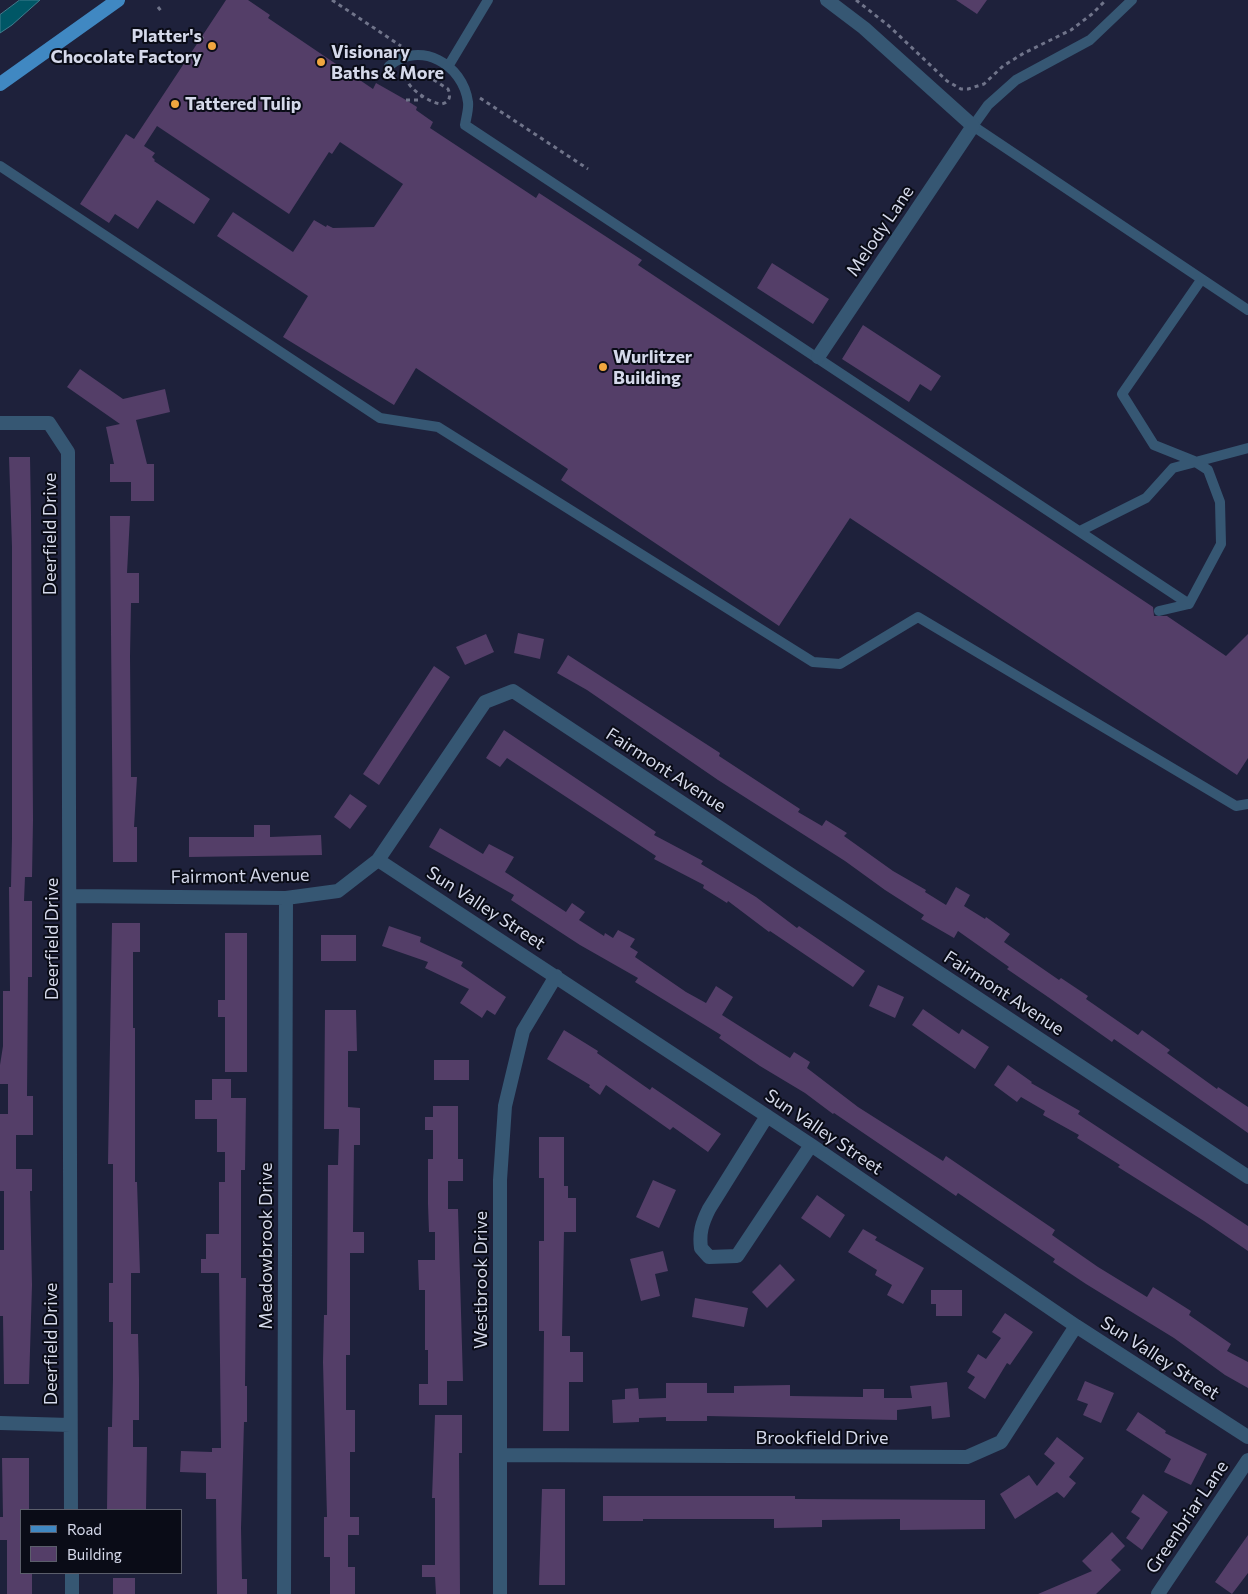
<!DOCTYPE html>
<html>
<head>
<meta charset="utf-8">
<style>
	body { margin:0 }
	#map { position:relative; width:1248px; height:1594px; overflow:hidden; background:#1e213b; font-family:Commissioner,sans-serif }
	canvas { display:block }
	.legend { position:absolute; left:20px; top:1509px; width:162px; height:65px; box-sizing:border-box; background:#0a0c17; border:1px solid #5b5e6b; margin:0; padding:6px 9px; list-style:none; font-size:15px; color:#d5d9ea }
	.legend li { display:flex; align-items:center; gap:10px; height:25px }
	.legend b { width:25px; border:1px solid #5b5e6b }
</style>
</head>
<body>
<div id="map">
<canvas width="1248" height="1594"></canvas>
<ul class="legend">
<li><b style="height:6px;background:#4088c2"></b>Road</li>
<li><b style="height:14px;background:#543e68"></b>Building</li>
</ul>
</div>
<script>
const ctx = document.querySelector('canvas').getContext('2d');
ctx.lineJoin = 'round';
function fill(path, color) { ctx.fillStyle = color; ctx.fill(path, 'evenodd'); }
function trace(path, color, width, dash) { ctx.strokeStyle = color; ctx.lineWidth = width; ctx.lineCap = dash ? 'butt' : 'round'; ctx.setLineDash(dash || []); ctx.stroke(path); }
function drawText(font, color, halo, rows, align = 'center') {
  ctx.font = font + ' Commissioner,sans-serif'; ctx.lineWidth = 4; ctx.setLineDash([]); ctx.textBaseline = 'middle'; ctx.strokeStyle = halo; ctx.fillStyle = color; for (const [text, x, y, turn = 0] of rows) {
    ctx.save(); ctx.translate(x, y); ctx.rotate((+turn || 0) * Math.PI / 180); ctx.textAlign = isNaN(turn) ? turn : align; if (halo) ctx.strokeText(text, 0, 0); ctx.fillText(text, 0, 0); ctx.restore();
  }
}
const water = new Path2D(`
	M20,0h20l-28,25 -12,8v-18z`);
fill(water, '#005766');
trace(water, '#407e8e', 1);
fill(new Path2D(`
	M226,0h22l22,15 -2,3 105,71 3,-6 30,17 11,7 -1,3 17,12 -3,6 106,70 3,-5 103,67 -4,5 515,342 1,9h13l59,40 22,-22v124l-11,17 -387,-257 -71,108 -218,-146 7,-11 -152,-101 -22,37 -111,-68 25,-41 -91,-60 16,-24 60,40 21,-32 12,7 1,-2 6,3 41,-1 29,-43 -63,-42 -8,12 -3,-2 -40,62 -132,-88 -13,20 11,7 -3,4 3,3 -1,1 56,38 -16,25 -37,-24 -19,29 -23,-15 -6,9 -29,-19 46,-70 8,5z
	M956,0h31l-10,14z
	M772,263l57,36 -16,25 -56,-36z
	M863,325l78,51 -10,15 -11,-7 -11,18 -67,-43z
	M80,369l43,30 42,-10 5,23 -34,8 11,44h7v37h-23v-19h-21v-18h4l-8,-37 14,-3 -53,-37z
	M9,457h21l1,58 2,305 -1,57h-7l-1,24h8v76h-4l-1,119h6v39h-17v34h16v22h-2l2,94 -3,99h-25l-1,-68h-3v-66h4v-59h-4v-77h8v-30h-8v-19l3,-19v-55h7l-1,-104h2l1,-49v-291z
	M110,516h20l-3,57h12v30h-8l-1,53 1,121h6l-3,50h3v35h-24z
	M518,633l26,6 -4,20 -26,-6z
	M486,634l8,18 -29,13 -9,-18z
	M568,655l152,98 -1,3 81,53 -2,3 24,14 4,-6 21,13 -3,3 49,35 33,19 -1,2 21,13 10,-18 14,8 -6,11 21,13 1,-2 24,17 -6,8 55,38 2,-2 27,18 -2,3 52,36 4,-5 28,20 -3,3 50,36 1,-2 30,20v26l-134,-94 -2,3 -64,-45 -41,-28 2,-2 -51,-36 -4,7 -33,-19 3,-4 -39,-25 -40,-29 -127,-81 -131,-90 -30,-17z
	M434,666l16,11 -71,108 -16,-11z
	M504,730l152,102 -2,3 49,26 -2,3 55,33 41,31 2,-2 66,45 -12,16 -83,-56 -1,1 -41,-31 -1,2 -24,-15 1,-3 -50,-26 2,-3 -149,-98 -7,9 -14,-9z
	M350,794l17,12 -17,23 -16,-12z
	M254,825h16v12l51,-2 1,20 -133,2v-20h65z
	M440,828l43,26 6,-10 25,13 -9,15 61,40 6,-9 13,9 -6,8 25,16 1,-3 8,5 5,-8 17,9 -5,8 8,5 -3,5 51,35 20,11 10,-17 17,11 -11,18 68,43 4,-6 16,10 -3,6 51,39 85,54 3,-5 109,74 -3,5 46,32 49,30 6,-10 38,24 -2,4 42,29 -4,7 21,11v26l-23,-13 -51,-37 -88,-54 -33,-22 2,-3 -97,-66 -2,3 -122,-83 -1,1 -28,-21 -45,-27 -41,-28 2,-3 -86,-53 3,-4 -58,-33 -69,-45 3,-5 -85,-48z
	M112,923h28v29h-7v76h2v154h2l3,91h-9v61h7l1,45v41h-6v27h14l-1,63h-39l1,-83h4l1,-48v-57h-4v-39h4v-119h-5z
	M389,926l32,11 -1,5 43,20 -2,4 45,31 -11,18 -8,-5 -5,8 -22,-15 9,-14 -44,-21 3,-6 -46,-16z
	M225,933h22v139h-22v-55h-7v-17h7z
	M321,935h35v26h-35z
	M878,985l26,12 -9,21 -26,-12z
	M923,1009l36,25 3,-5 27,18 -14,22 -63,-44z
	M325,1010h31l1,41h-9v56l12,1v37h-6l-1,87h11v21h-14v102h-4v55h9v42h-5v65h9v18h-11v32h7v27h-25v-37h-6v-40h3l-4,-155 1,-47h3l1,-150h10l1,-36h-15z
	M564,1030l34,21 -1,2 53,37 2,-3 69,47 -13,18 -35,-25 -3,3 -64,-45 -6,10 -11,-8 1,-2 -43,-26z
	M434,1060h35v20h-35z
	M1008,1065l24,17 -1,1 49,28 -2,3 170,112v25l-44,-30 -86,-54 2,-2 -43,-27 2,-3 -36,-20 2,-4 -24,-14 -4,5 -23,-17z
	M212,1079h19v19h15l-1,72h-4v108h5l-1,108h2v36h-3l-3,106 1,51h5v15h-30l-1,-95h-10v-26l-26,-1 1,-21 31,1v-4h9l-2,-175h-18v-14h5v-25h13v-52h6v-30h-8v-33h-22v-19h17z
	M433,1106h25v53h5v22h-15v28h10l5,172h-16v24h-28v-21h9v-34h-3v-60h-6l-1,-30h17v-28h-6l-1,-28v-45h5v-29h-8v-13h8z
	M539,1137h25v49h4v12h8v34h-12l-2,104h8v16h13v30h-14v49h-26l1,-100h-5v-90h5v-63h-5z
	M653,1180l23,10 -17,38 -23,-11z
	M817,1195l28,20 -15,23 -29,-20z
	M863,1229l14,8 -2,3 49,28 -21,36 -16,-9 5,-10 -17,-10 2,-5 -29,-18z
	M663,1251l5,20 -13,3 5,22 -19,5 -11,-42z
	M780,1264l15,16 -28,28 -15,-16z
	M931,1290h31v26h-26v-12h-5z
	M695,1298l53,10 -4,19 -52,-10z
	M1005,1313l28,19 -23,33 -3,-2 -22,36 -17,-11 7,-11 -8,-5 11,-18 8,5 15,-21 -9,-6z
	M1085,1381l29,12 -13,30 -18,-8 5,-11 -11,-4z
	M947,1382l3,35 -18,2 -1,-13 -34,4v10l-190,-4v5h-41v-4l-27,1v4l-26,1 -1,-23 13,-1v-10l13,-1 1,11 27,-1v-15h41v10h27v-7l56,-1v11l73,1v-8h21v9h28l-2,-12z
	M1138,1412l28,19 -1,2 42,21 -16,31 -27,-13 7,-13 -45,-29z
	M435,1415h27v38h-3l1,141h-24l-1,-17h-13v-12h13v-67h-3z
	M1057,1437l27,21 -15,19 7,6 -12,15 -7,-6 -42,27 -15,-25 29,-19 8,11 18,-23 -11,-9z
	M2,1458h27v52h-8v63h11v21h-25v-54h-7v-23h3z
	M542,1489h23v96h-26z
	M1143,1494l25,18 -26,38 -16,-12 14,-20 -9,-6z
	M603,1496h192v3l190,1v29l-85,1v-11l-78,1v7l-48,1v-9h-131v2h-40z
	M1112,1532l13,14 -14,14 10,10 -25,24h-58l54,-23 -10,-10z
	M1248,1535v38l-16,21 -17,-12z
	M113,1578h22v16h-22z`), '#543e68');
trace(new Path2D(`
	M332,0l69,46
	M856,0l33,26 58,55 14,8h7l16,-5 19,-18 21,-13 47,-23 21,-16 14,-14
	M158,7l3,4
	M201,36l2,3
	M412,71h8l28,18c3,7 2,13 -6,15 -10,0 -34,-15 -35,-25z
	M480,98l108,71
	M406,100h13l4,-5`), '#70748a', 3, [4, 4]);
trace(new Path2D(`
	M1132,0l-42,40 -74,40 -28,25 -15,21 275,184
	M449,65l39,-65
	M389,66c31,-26 74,-2 79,36 1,7 -2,16 -3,23l724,479
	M0,166l380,252 58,9 375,235 27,2 78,-47 318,189 12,-2
	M1080,531l66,-33 27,-30 75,-20
	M1159,611l30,-7 32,-60 -1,-42 -12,-32 -14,-9 -40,-16 -32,-51 79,-114`), '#365773', 10);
trace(new Path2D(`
	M818,357l155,-231 -109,-98 -37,-28
	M0,423h49l19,29 3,1058
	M378,860l433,285 265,181 172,111
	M71,896l215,2 52,-7 40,-31 107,-158 28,-11 735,486
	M767,1116l-58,93c-7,14 -10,24 -8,39l8,9 28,-1 74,-111
	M0,1423l70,2
	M501,1455l466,2 34,-15 75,-116
	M72,1573v21
	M284,1594l2,-696
	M500,1594v-414l5,-74 18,-75 33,-55
	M1158,1594l90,-134`), '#365773', 14);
trace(new Path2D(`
	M0,84l118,-84`), '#4088c2', 14);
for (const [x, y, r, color] of [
	[212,46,5,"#f0a63f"],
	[321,62,5,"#f0a63f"],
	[175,104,5,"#f0a63f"],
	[603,367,5,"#f0a63f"]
]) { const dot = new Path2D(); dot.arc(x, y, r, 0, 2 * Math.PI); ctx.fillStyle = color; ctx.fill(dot); trace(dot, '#0a0c17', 2); }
drawText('bold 18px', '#d5d9ea', '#0a0c17', [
	["Platter's",202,36,"right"],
	["Chocolate Factory",202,57,"right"],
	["Visionary",331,52],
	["Baths & More",331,73],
	["Tattered Tulip",185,104],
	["Wurlitzer",613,357],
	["Building",613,378]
], 'left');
drawText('18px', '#d5d9ea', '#0a0c17', [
	["Melody Lane",880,231,-56],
	["Deerfield Drive",50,534,-90],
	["Fairmont Avenue",666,770,33],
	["Fairmont Avenue",240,876,-1],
	["Sun Valley Street",486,908,33],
	["Deerfield Drive",52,939,-90],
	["Fairmont Avenue",1004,993,33],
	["Sun Valley Street",824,1132,34],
	["Meadowbrook Drive",266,1246,-90],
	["Westbrook Drive",481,1280,-90],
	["Deerfield Drive",51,1344,-90],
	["Sun Valley Street",1160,1358,33],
	["Brookfield Drive",822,1438],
	["Greenbriar Lane",1187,1517,-56]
]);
</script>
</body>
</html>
